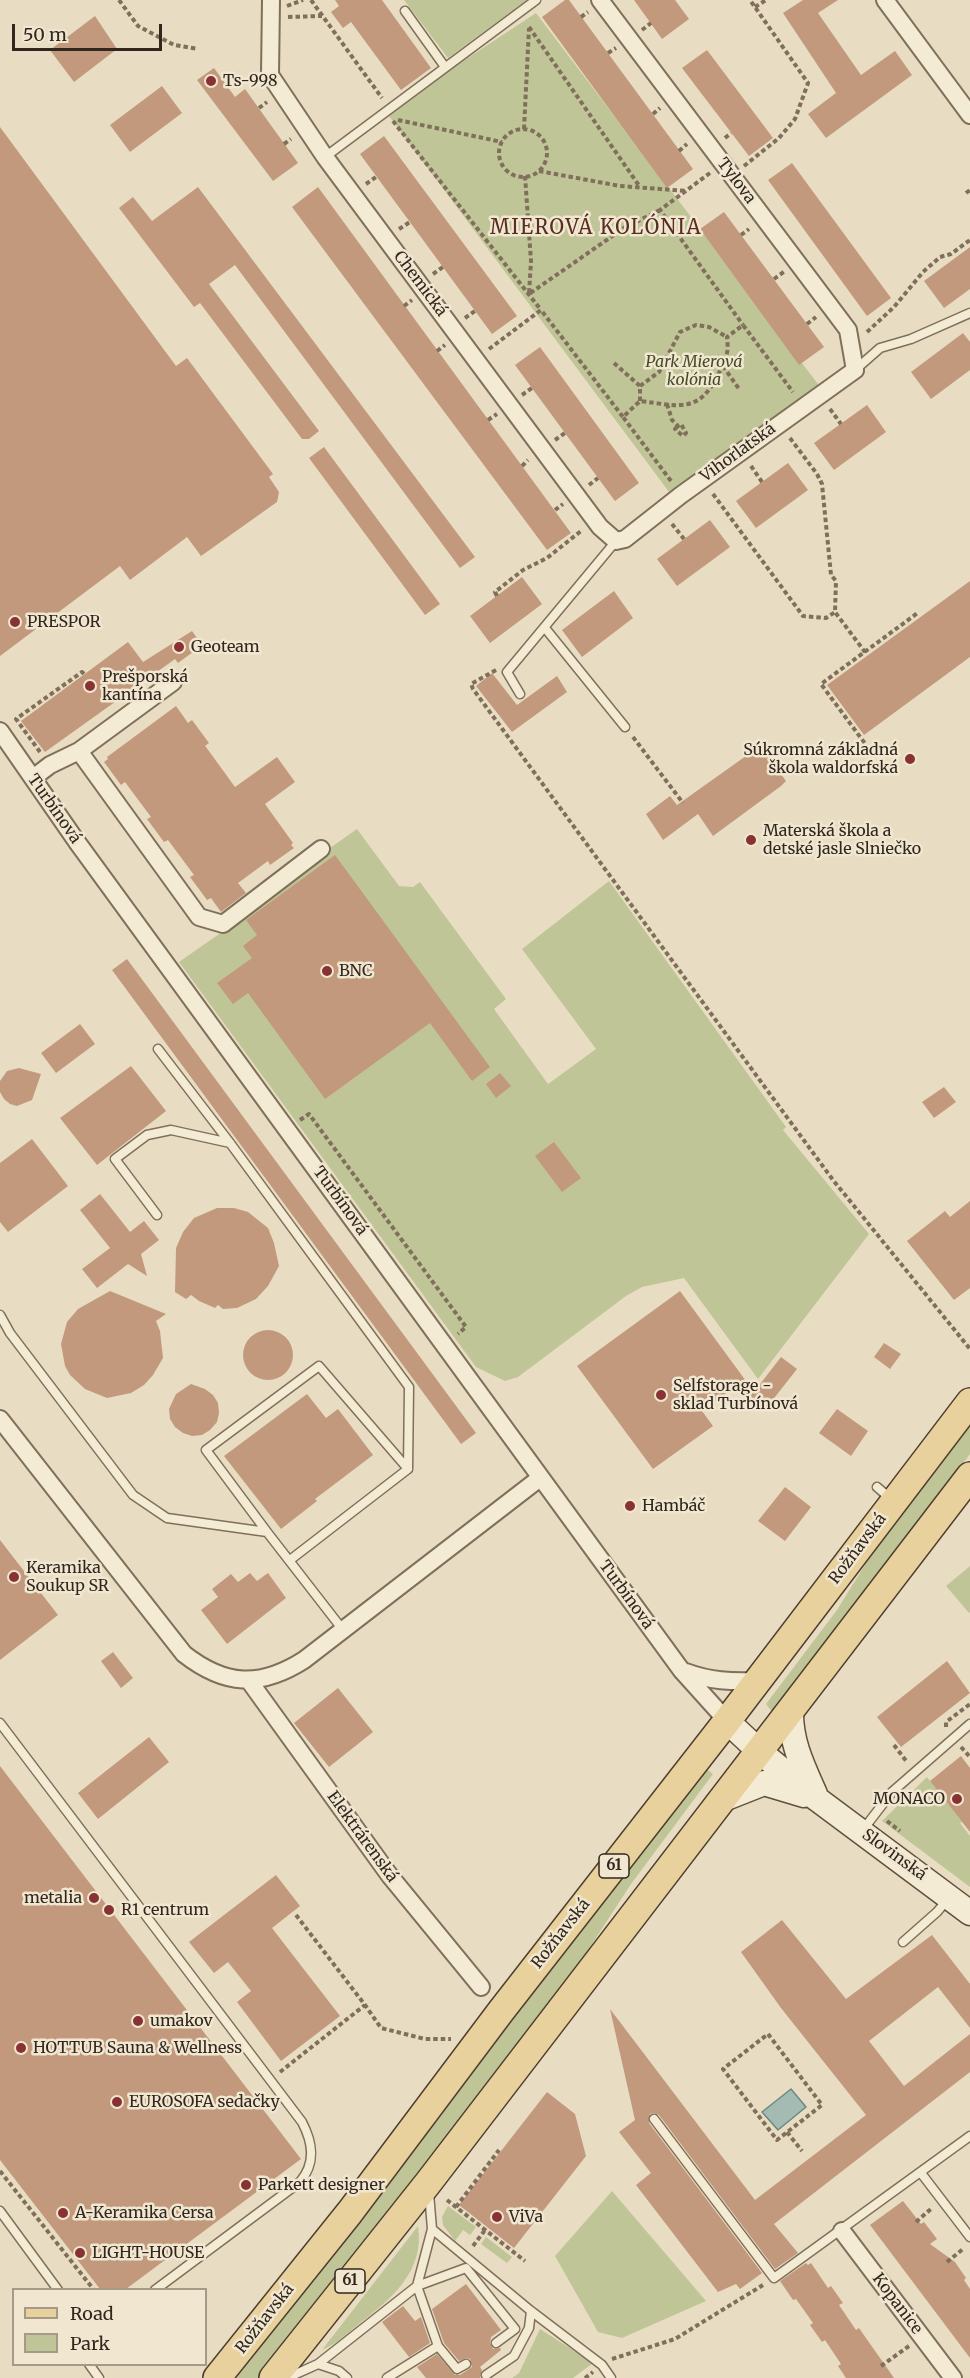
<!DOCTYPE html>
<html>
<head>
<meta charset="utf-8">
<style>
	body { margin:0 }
	#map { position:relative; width:970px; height:2378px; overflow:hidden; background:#e8ddc2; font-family:Merriweather,serif }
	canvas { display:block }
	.legend { position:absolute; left:12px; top:2288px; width:195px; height:78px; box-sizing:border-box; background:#f1e7d1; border:2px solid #a49a89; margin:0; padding:8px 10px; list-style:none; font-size:18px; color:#31271e }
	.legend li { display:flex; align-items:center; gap:12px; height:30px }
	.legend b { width:30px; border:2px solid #a49a89 }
	.scale { position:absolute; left:12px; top:24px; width:150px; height:27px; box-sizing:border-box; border:3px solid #31271e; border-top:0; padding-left:8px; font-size:18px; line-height:21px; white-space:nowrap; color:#31271e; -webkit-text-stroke:4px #f1e7d1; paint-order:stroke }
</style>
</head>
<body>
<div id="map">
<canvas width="970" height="2378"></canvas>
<ul class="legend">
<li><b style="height:8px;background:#e8d19d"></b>Road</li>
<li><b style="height:16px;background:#bfc597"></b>Park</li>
</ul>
<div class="scale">50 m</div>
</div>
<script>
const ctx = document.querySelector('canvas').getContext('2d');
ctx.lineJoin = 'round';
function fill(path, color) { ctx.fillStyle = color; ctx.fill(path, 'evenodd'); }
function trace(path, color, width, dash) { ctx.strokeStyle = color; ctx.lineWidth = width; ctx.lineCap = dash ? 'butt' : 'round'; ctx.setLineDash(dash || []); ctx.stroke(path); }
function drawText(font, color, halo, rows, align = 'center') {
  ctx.font = font + ' Merriweather,serif'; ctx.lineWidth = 5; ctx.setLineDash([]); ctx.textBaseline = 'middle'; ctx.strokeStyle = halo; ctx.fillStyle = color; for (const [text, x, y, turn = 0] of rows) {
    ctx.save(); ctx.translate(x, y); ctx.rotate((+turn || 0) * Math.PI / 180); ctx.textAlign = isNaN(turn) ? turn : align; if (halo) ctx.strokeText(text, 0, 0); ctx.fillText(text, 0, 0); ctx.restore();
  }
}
fill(new Path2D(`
	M404,0h123l-79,58z
	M536,13l288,379 -149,108 -289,-388z
	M357,829l42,57 14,1 7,-5 86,117 -12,10 54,75 48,-35 -74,-100 87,-68 177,246 -3,3 86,104 -111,145 -74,-101 -42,9 -16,9 -108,81 -13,4 -29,-14 -297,-405 116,-81 -3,-6z
	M970,1421v33l-197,259 -7,-9 71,-94 49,-79z
	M970,1566v46l-1,1 -23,-27z
	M704,1767l9,7 -82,110 -52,80 -252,330 -68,84h-28z
	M927,1777l35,45 -2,1 10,13v51l-88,-66z
	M612,2191l94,110 -84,37 -24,-6 -43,-76z
	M448,2206l28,21 -6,8 -7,-5 -8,11 -12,-16 -1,-8z
	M418,2226c7,45 -26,72 -58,97 -12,10 -24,21 -38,27z
	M486,2237l26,20 -5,6 -26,-19z
	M540,2329l53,34 -20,15h-61l7,-5z`), '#bfc597');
const water = new Path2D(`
	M791,2089l15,18 -28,23 -16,-18z`);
fill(water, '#a4bbb4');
trace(water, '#6c8881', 1.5);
fill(new Path2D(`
	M335,0h47l49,68 -30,22 -50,-68 -8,6 -12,-16 8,-6z
	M565,0h4l124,169 -26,19 -125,-171z
	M634,0h41l14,19 -27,20z
	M803,0h35l-20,13 43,62 34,-24 17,24 -86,63 -18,-24 28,-21 -53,-80z
	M95,16l22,33 -43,33 -24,-32z
	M707,50l66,88 -24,18 -67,-88z
	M214,68l21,29 10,-8 53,74 -25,18 -76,-101z
	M162,86l20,27 -52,39 -20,-27z
	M0,127l176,239 11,-8 86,116 -4,3 10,15 -2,10 -76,54 -14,-19 -57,43 -10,-14 -120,90z
	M384,136l133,180 -25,18 -132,-180z
	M792,163l99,135 -24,18 -99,-136z
	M198,187l277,370 -15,11 -225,-303 -26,19 110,147 -10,8h-7l-102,-136 -6,4 -75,-99 14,-11 19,24z
	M318,187l253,346 -24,17 -255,-343z
	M724,212l100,135 -25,18 -99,-136z
	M970,247v42l-26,19 -20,-27z
	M963,333l7,9v28l-39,29 -20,-27z
	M540,347l99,136 -24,18 -100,-136z
	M867,405l19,27 -52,38 -20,-27z
	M324,447l116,157 -15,11 -116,-157z
	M788,463l20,27 -52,38 -20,-27z
	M710,520l20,27 -53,39 -20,-27z
	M522,577l20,27 -52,39 -20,-27z
	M970,581v76l-106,78 -37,-50z
	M614,591l19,27 -51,39 -20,-27z
	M192,631l7,10 -9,7 3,4 -15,11 -3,-4 -130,93 -24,-31 107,-79 15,20z
	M492,673l25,32 40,-29 10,16 -55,40 -36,-46z
	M176,706l12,17 4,-3 17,23 -4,3 1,1 29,40 42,-30 18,25 -30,22 28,39 -2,2 3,3 -24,17 -2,-4 -30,22 8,10 -25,19 -10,-14 -4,2 -17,-23 4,-2 -26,-35 -4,2 -17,-23 4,-2 -26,-35 -4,3 -17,-23 4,-3 -1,-2z
	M760,746l26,35 -5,5 -68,50 -15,-22 -35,26 -17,-26 24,-18 7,9z
	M335,855l155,212 -18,14 -42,-58 -105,76 -77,-106 -15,11 -16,-21 35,-25 -9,-12 14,-11 -11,-15z
	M127,959l349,474 -15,11 -349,-474z
	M80,1024l15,20 -39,29 -15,-20z
	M131,1066l35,45 -69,54 -37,-47z
	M19,1068l22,6 -9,26 -15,6 -7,-2 -6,-5 -4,-7v-11l7,-10z
	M500,1073l11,13 -15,12 -10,-14z
	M944,1087l12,15 -22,16 -12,-16z
	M32,1139l36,47 -60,46 -8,-10v-59z
	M554,1142l27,36 -19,14 -27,-36z
	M100,1194l30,38 14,-11 15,19 -18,14 6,22 -19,-12 -31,24 -15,-19 28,-21 -30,-38z
	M970,1201v87l-16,12 -47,-59 38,-30 5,6z
	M217,1208h17l14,4 20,16 6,15 5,23 -11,20 -12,13 -19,9 -14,1 -5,-4 -3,3 -16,-7 -8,-6 -5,4 -11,-7 1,-44 7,-16 11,-14z
	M110,1291l56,23 -10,7 4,10 3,27 -10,17 -9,10 -13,8 -24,5 -22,-9 -15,-14 -5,-9 -4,-22 6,-22 11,-13z
	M680,1291l74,101 27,-35 16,12 -33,42 -30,-23 -32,23 11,15 -60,43 -76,-103z
	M243 1355a25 25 0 1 1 50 0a25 25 0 1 1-50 0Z
	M884,1343l17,11 -11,15 -16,-12z
	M191,1384l14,5 8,6 5,8 1,10 -2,9 -7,8 -8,5 -10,1 -9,-3 -8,-6 -5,-8 -1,-10 7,-15z
	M307,1394l19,24 12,-9 35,46 -58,44 2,2 -36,28 -57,-73z
	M837,1409l31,22 -17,25 -32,-23z
	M785,1487l26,20 -26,34 -27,-20z
	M0,1540l58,75 -58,45z
	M250,1573l7,8 11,-8 18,25 -59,46 -26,-34 17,-13 -6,-8 19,-15 7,8z
	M113,1652l20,26 -12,10 -20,-27z
	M947,1661l23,32 -69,54 -24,-30z
	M338,1688l35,44 -44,35 -35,-44z
	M149,1737l20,25 -71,57 -20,-26z
	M961,1756l9,12v64l-40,-51z
	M0,1766l301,393 -175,130h-26l-100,-129z
	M276,1875l24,31 -28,22 68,88 -59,45 -44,-59 14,-11 -23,-29 -14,11 -25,-31z
	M782,1920l64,79 86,-64 38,49v44l-32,-41 -69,54 35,45 66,-52v38l-196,152 24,29 -23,16 -116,-154 -5,-2 -4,1 -1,9 113,150 -22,16 -4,-5 -18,8 -82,-107 15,-12 -32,-41 16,-12 -25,-111 145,191 111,-85 -85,-107 -40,-56z
	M547,2092l28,22 11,42 -72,92 -55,-43z
	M903,2201l18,23 3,-2 13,17 -7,5 25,18 11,16 -2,2 6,9v69l-100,-133z
	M806,2263l2,2 3,-2 17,25 3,-2 12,17 -4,2 17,25 3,-2 35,50h-48l-8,-12 3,-2 -16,-24 -3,2 -12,-17 3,-2 -17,-24 -3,1 -13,-19z
	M466,2284l35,46 -10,7 -1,6 3,6 7,-1 1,2 -21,17 2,3 -2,8h-54l-9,-11 20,-13 18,21h5l12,-8 -2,-8 -4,-1 -7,3 -15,-18 -12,-34z
	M403,2306l12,15 6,-4 9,26 -21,14 -27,-35z`), '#c2997c');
const lane = new Path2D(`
	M405,11l40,56
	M325,157l211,-157
	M855,370l25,-22 31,-9 59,-26
	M545,628l80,99
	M520,694l-13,-22 109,-131
	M158,1049l72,94 179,244 -1,82 -118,91
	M157,1215l-42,-56 32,-24 24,-5 59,13
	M0,1315l10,18 123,162 34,23 100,14 76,98
	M877,1487l14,12
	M267,1532l-61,-82 113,-84 89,103
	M0,1723l302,399c11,21 14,41 -2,60l-145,108
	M862,1831l30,-39 78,-68
	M903,1942l34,-30 11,-13
	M654,2119l120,159 196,-142
	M921,2173l49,64
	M429,2193l3,36 99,82 71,54 9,13
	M0,2211l58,79
	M438,2346l19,23 9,-5
	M89,2364l10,14
	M318,2364l99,-78 15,-57
	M486,2375l28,-19 15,-28 2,-17
	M287,2378l31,-14 21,7 8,7
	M387,2378l51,-32 -21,-60 49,-18 49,61 -19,14`);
const street = new Path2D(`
	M271,0l-1,75 55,82 275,370 16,14 9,-2 56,-44 174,-125 -7,-40 -248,-330
	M885,0l85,115
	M0,731l77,111 605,829 45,50
	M79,751l120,166 24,7 98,-75
	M33,778l17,-13 29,-14 94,-69
	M0,1419l184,235c41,32 76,34 120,6l236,-182
	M686,1672c24,9 45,10 71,9
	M250,1682l140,194 91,111
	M842,2231l111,147`);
const secondary = new Path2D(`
	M791,1710c-1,31 12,57 24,84
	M727,1721l32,30 58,48 153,114
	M721,1800l43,-17 40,12`);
const primary = new Path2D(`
	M217,2378l133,-166 151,-201 226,-290 243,-319
	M273,2378l155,-195 542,-707`);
trace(lane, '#806f5b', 11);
trace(street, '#806f5b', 20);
trace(secondary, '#62503e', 27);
trace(primary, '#4e3e2f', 30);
trace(new Path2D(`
	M119,0l19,26 36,19 24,4
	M311,0l71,98
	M287,6l16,-6
	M755,7l11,-7
	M288,17l34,-1
	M581,17l7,-5
	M529,27l111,160
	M642,30l9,-7
	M608,53l8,-5
	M259,108l8,-6
	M653,114l7,-6
	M398,120l104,22
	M393,121l148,189
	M524,129l5,-101
	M499 153a24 24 0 1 1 48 0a24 24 0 1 1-48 0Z
	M725,138l6,-5
	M284,144l7,-5
	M679,151l8,-7
	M744,166l35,-28 16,-19 13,-36 -58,-83
	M539,171l81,15 67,5
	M710,173l-50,37 83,115
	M525,176l6,85 -2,33 95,-66 36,-18
	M366,184l10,-7
	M966,193l4,-3
	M399,229l11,-7
	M741,235l8,-6
	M433,274l10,-7
	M774,279l11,-8
	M404,306l8,-6
	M465,318l10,-7
	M807,324l9,-7
	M867,332l27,-25 29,-35 17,-15 11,-3 19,-14
	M489,349l52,-39 82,107
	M437,351l8,-6
	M614,363l26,23
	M723,366l16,23
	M522,395l10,-7
	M640,401v-15l19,-14 21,-40 16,-7 13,2 18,10
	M667,404l5,16 6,6 3,-2 5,9 -3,3 -8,-7 3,-3
	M830,409l11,15
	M488,420l9,-6
	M790,438l27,36 5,10 9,91 5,6 -1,31 30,40
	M555,440l10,-7
	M522,466l6,-6
	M751,466l11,16
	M671,481l-48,-64 17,-16c40,5 59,13 79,-28 7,-15 10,-19 8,-36l16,-12 50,67
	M589,485l9,-7
	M713,494l90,122 23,2 9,-6
	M555,510l8,-6
	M672,524l12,15
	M497,596l-2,-4 28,-22 24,-12 34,-27
	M496,670l-25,14 2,5 360,491 137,169
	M633,737l50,66
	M869,749l-48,-65 98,-72
	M40,752l-24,-33 66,-47 2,2
	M300,1120l9,-6 157,213 -8,7
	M946,1727v-5l24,-18
	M894,1745l13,17
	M961,1747l9,10
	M887,1821l13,10
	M296,1915l69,90 16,23 44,11h26
	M768,2034l54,71 -45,35 -54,-71z
	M280,2072l85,-67
	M787,2132l15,19
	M0,2171l94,119
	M447,2200l78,61
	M456,2207l43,-57
	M916,2222l16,-14
	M473,2246l12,-16
	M947,2262l16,-13
	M612,2359l63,-20 88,-54
	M881,2366l28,-20
	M585,2378l8,-6`), '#806f5b', 4, [4.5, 3]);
trace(lane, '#f4ebd4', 8);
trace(street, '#f4ebd4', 16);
trace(secondary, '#f4ebd4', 24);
trace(primary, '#e8d19d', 27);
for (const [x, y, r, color] of [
	[211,81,6,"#883233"],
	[15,622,6,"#883233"],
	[179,647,6,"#883233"],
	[90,686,6,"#883233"],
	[910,759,6,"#883233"],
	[751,840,6,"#883233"],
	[327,971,6,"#883233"],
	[661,1395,6,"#883233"],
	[630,1506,6,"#883233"],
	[14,1577,6,"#883233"],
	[957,1799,6,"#883233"],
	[94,1898,6,"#883233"],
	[109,1910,6,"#883233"],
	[138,2021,6,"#883233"],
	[21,2048,6,"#883233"],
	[117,2102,6,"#883233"],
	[246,2185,6,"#883233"],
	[63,2213,6,"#883233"],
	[497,2217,6,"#883233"],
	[80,2253,6,"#883233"]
]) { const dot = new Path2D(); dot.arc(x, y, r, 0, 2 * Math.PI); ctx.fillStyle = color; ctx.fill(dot); trace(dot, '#f1e7d1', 2); }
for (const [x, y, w] of [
	[614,1866,30],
	[350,2281,30]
]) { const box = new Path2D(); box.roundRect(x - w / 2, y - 12, w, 24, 4.5); ctx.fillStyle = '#f1e7d1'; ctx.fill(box); trace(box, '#31271e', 1.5); }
drawText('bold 15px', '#31271e', null, [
	["61",614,1866],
	["61",350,2281]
]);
drawText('16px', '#31271e', '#f1e7d1', [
	["Ts-998",223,81],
	["PRESPOR",27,622],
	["Geoteam",191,647],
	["Prešporská",102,677],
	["kantína",102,695],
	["Súkromná základná",898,750,"right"],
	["škola waldorfská",898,768,"right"],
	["Materská škola a",763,831],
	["detské jasle Slniečko",763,849],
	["BNC",339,971],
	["Selfstorage -",673,1386],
	["sklad Turbínová",673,1404],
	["Hambáč",642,1506],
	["Keramika",26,1568],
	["Soukup SR",26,1586],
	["MONACO",945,1799,"right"],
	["metalia",82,1898,"right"],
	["R1 centrum",121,1910],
	["umakov",150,2021],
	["HOTTUB Sauna & Wellness",33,2048],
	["EUROSOFA sedačky",129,2102],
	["Parkett designer",258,2185],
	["A-Keramika Cersa",75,2213],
	["ViVa",509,2217],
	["LIGHT-HOUSE",92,2253]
], 'left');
drawText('16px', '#31271e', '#f1e7d1', [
	["Tylova",736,181,53],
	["Chemická",420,284,53],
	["Vihorlatská",738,453,-36],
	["Turbínová",54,809,55],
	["Turbínová",340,1201,54],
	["Rožňavská",858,1549,-53],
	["Turbínová",626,1595,54],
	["Elektrárenská",362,1837,54],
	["Slovinská",894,1855,36],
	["Rožňavská",561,1934,-52],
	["Kopanice",897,2304,53],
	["Rožňavská",265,2319,-52]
]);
drawText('italic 16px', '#424c27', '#f1e7d1', [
	["Park Mierová",694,362],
	["kolónia",694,380]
]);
ctx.letterSpacing = '1.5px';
drawText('20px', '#592e22', '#f1e7d1', [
	["MIEROVÁ KOLÓNIA",596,228]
]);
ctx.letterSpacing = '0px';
</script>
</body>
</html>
